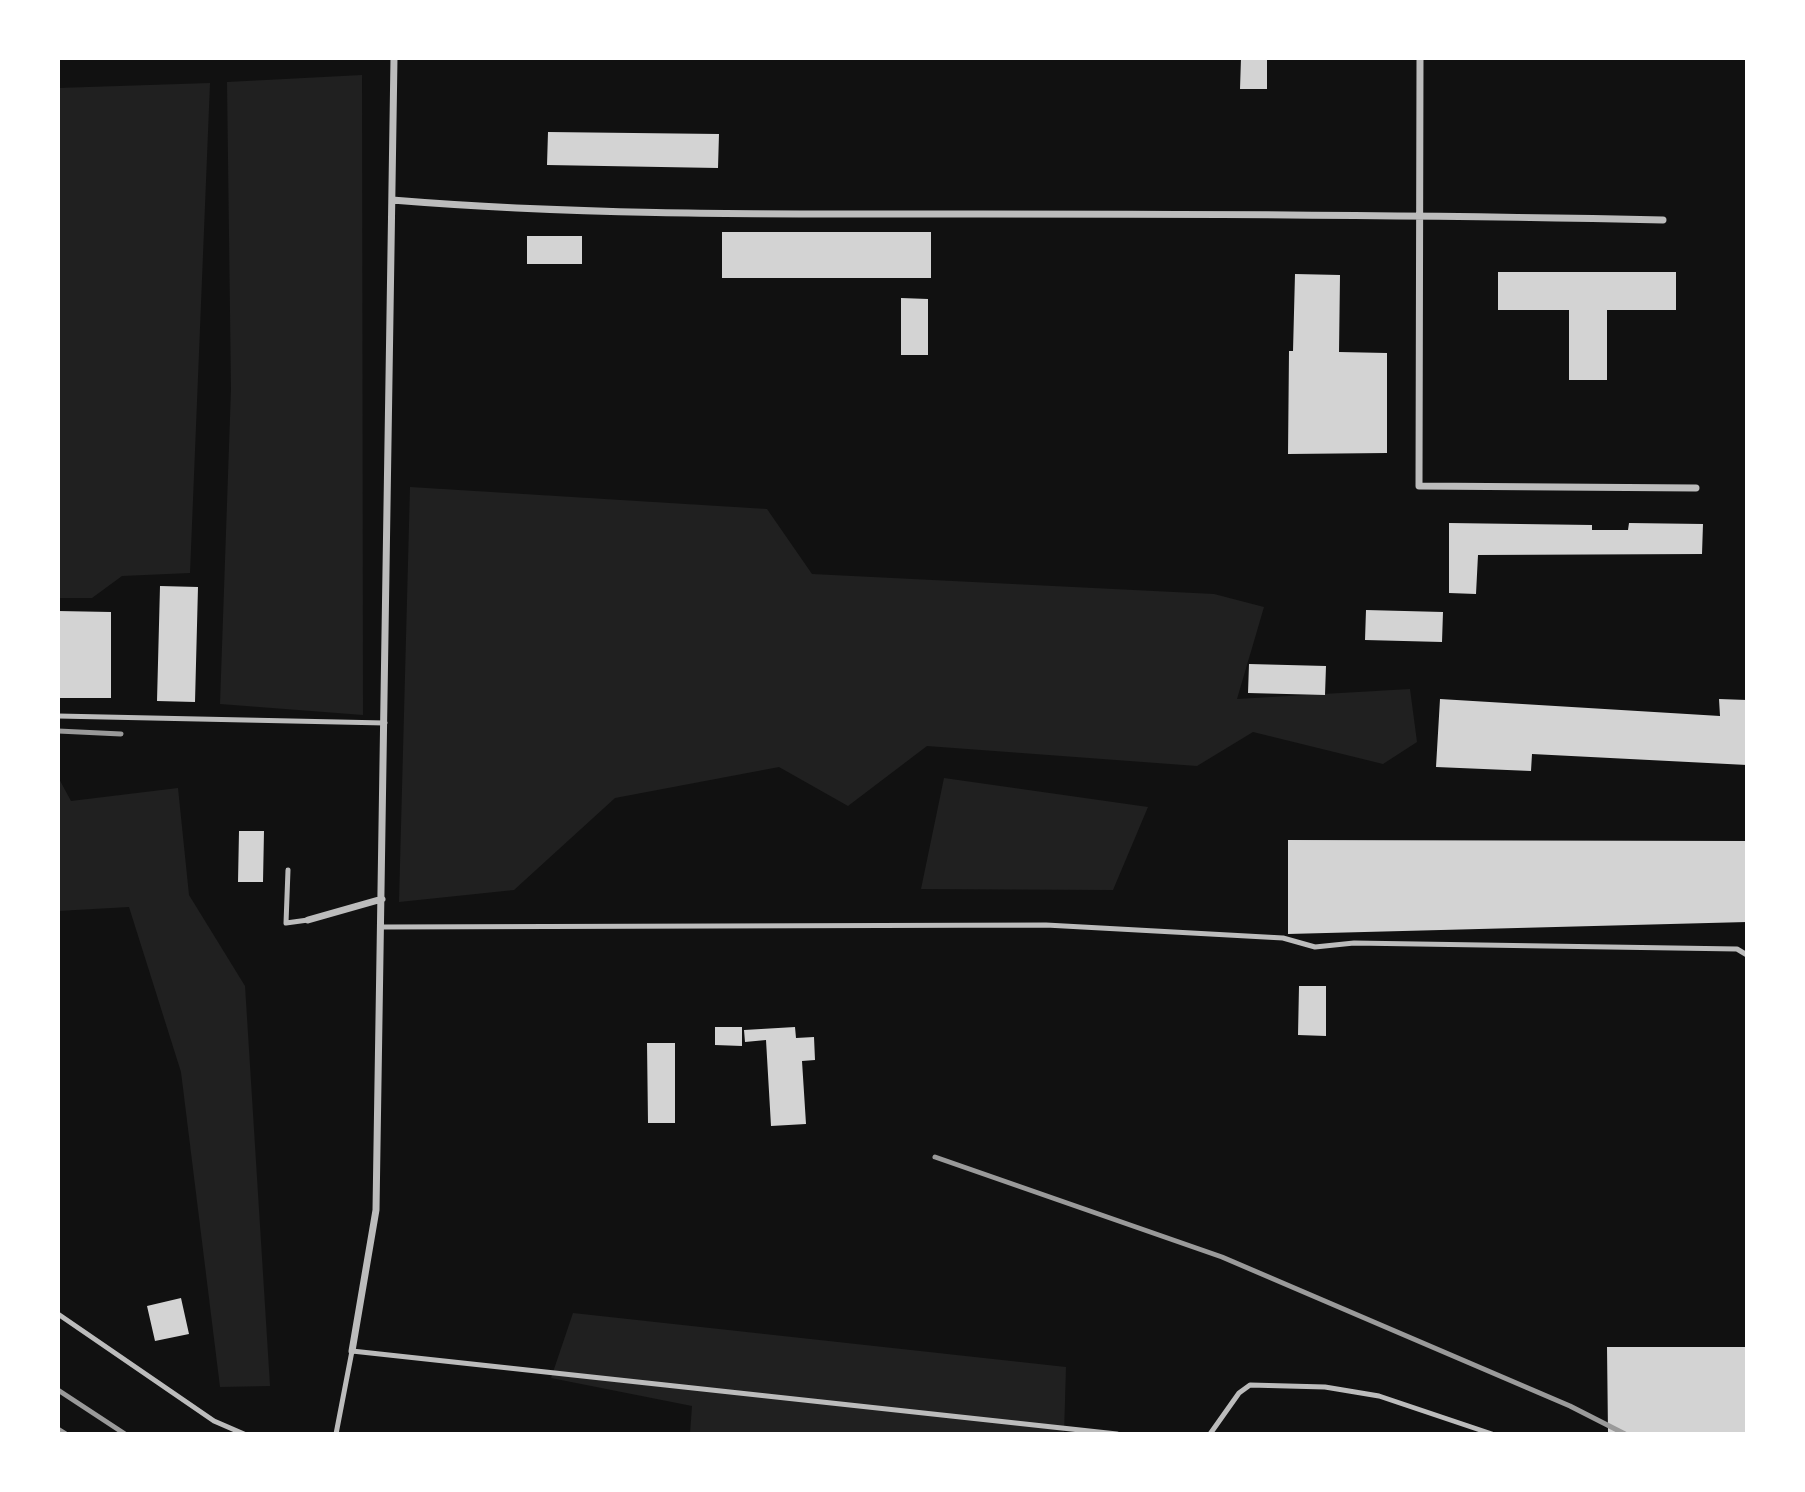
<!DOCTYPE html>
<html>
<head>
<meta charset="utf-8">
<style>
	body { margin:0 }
	#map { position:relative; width:1805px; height:1492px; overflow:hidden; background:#111; font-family:"Roboto Serif",serif }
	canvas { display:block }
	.frame { position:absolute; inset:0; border:60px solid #fff; pointer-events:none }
</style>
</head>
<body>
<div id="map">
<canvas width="1805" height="1492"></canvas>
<div class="frame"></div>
</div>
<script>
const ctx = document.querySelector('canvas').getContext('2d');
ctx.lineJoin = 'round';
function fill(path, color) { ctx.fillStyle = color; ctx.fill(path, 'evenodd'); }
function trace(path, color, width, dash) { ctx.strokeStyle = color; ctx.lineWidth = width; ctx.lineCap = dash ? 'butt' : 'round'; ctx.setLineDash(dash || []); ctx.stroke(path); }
fill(new Path2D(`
	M362,75l1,640 -143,-11 11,-315 -4,-307z
	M210,83l-20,490 -68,3 -30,22h-34v-510z
	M410,487l357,22 45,65 402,20 50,13 -27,92 173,-10 7,53 -34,22 -130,-32 -56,34 -270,-20 -79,60 -69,-39 -164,31 -101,92 -115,12z
	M58,777l13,24 107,-13 11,107 56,91 25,400 -50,1 -39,-315 -52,-165 -71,4z
	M944,778l204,29 -35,83 -192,-1z
	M573,1313l493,54 -2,67h-374l2,-28 -141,-28z`), '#202020');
fill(new Path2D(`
	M1241,58h26v31h-27z
	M548,132l171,2 -1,34 -171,-3z
	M722,232h209v46h-209z
	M527,236h55v28h-55z
	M1498,272h178v38h-69v70h-38v-70h-71z
	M1295,274l45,1 -1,77 48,1v100l-99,1 1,-103h4z
	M901,298l27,1v56h-27z
	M1449,523l143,2v5h36l1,-7 74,1 -1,30 -224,1 -2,39 -27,-1z
	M160,586l38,1 -3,115 -38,-1z
	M1366,610l77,2 -1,30 -77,-2z
	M58,611l53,1v86h-53z
	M1249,664l77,2 -1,29 -77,-2z
	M1440,699l280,17 -1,-17 28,1v65l-215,-11 -1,17 -95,-4z
	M239,831h25l-1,51h-25z
	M1288,840l459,1v81l-459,12z
	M1299,986h27v50l-28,-1z
	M715,1027h27v19l-27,-1z
	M795,1027l1,11 18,-1 1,23 -13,1 4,63 -35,2 -5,-86 -21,2 -1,-12z
	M647,1043h28v80h-27z
	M181,1298l8,36 -34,7 -8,-35z
	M1607,1347h140v87l-139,-1z`), '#d3d3d3');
trace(new Path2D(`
	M58,716l327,7
	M288,870l-2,53 22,-3
	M382,927l664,-2 237,13 32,9 39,-4 383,6 10,6
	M58,1314l156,107 30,13
	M336,1434l16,-83 765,83
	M1210,1434l29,-41 11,-8 75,2 54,9 113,38`), '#bcbcbc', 5);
trace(new Path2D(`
	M1420,58l-1,428 277,2
	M392,200c195,16 391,14 587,14 228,0 456,1 684,6
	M308,920l74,-21
	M352,1351l24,-141 18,-1152`), '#bcbcbc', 7);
trace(new Path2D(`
	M58,731l63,3
	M935,1157l287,100 348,149 55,28
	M58,1390l67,44
	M58,1429l8,5`), '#9a9a9a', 5);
</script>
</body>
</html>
